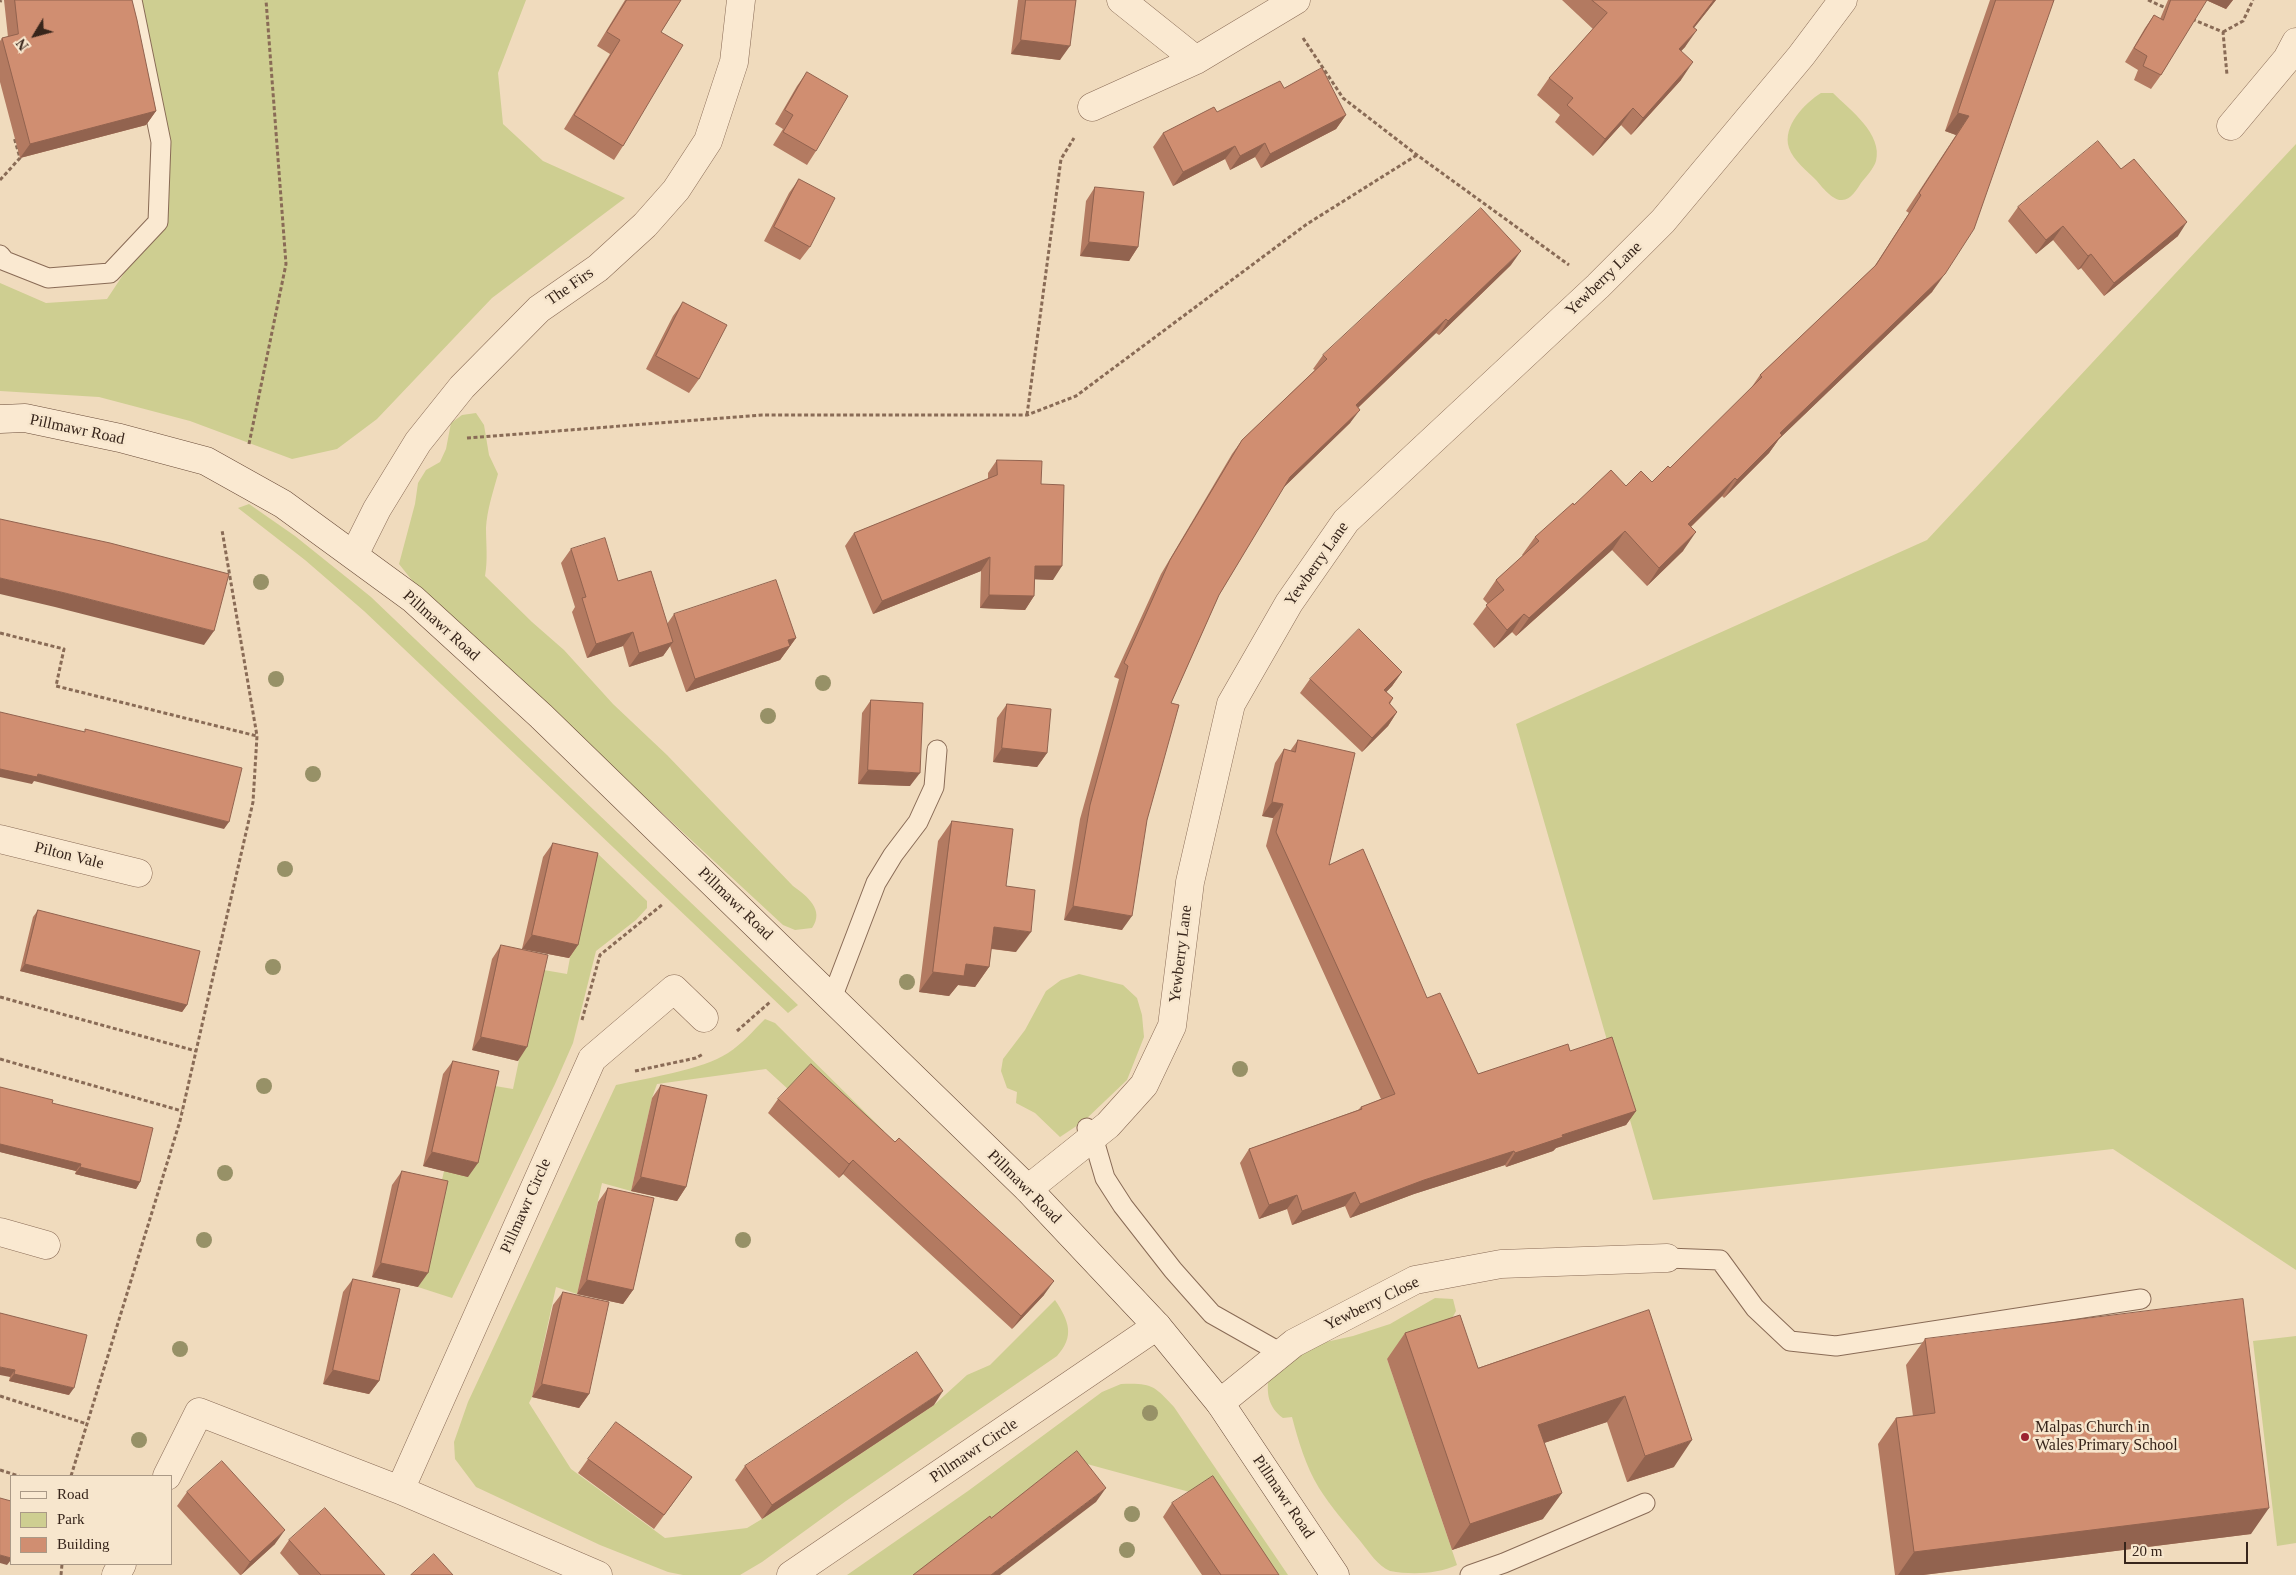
<!DOCTYPE html>
<html>
<head>
<meta charset="utf-8">
<style>
	body { margin:0 }
	#map { position:relative; width:2296px; height:1575px; overflow:hidden; background:#f0dbbd; font-family:"Times New Roman",serif }
	canvas { display:block }
	.legend { position:absolute; left:10px; top:1475px; width:162px; height:90px; box-sizing:border-box; background:#f7e6cd; border:1px solid #aa9986; margin:0; padding:6px 9px; list-style:none; font-size:15px; color:#37251b }
	.legend li { display:flex; align-items:center; gap:10px; height:25px }
	.legend b { width:25px; border:1px solid #aa9986 }
	.north { position:absolute; left:10px; top:10px; width:50px; height:50px; -webkit-text-stroke:4px #f7e6cd; paint-order:stroke; rotate:233deg; font-size:14px; font-weight:700; line-height:20px; text-align:center; color:#37251b }
	.north::after { content:''; display:block; margin:auto; width:18px; height:22px; background:#37251b; clip-path:polygon(50% 0,100% 100%,50% 72%,0 100%) }
	.scale { position:absolute; left:2124px; top:1542px; width:124px; height:22px; box-sizing:border-box; border:2px solid #37251b; border-top:0; padding-left:6px; font-size:15px; line-height:18px; white-space:nowrap; color:#37251b; -webkit-text-stroke:4px #f7e6cd; paint-order:stroke }
</style>
</head>
<body>
<div id="map">
<canvas width="2296" height="1575"></canvas>
<ul class="legend">
<li><b style="height:6px;background:#fae9d1"></b>Road</li>
<li><b style="height:14px;background:#cece91"></b>Park</li>
<li><b style="height:14px;background:#d08e71"></b>Building</li>
</ul>
<div class="north">N</div>
<div class="scale">20 m</div>
</div>
<script>
const ctx = document.querySelector('canvas').getContext('2d');
ctx.lineJoin = 'round';
function fill(path, color) { ctx.fillStyle = color; ctx.fill(path, 'evenodd'); }
function trace(path, color, width, dash) { ctx.strokeStyle = color; ctx.lineWidth = width; ctx.lineCap = dash ? 'butt' : 'round'; ctx.setLineDash(dash || []); ctx.stroke(path); }
function drawText(font, color, halo, rows, align = 'center') {
  ctx.font = font + ' "Times New Roman",serif'; ctx.lineWidth = 5; ctx.setLineDash([]); ctx.textBaseline = 'middle'; ctx.strokeStyle = halo; ctx.fillStyle = color; for (const [text, x, y, turn = 0] of rows) {
    ctx.save(); ctx.translate(x, y); ctx.rotate((+turn || 0) * Math.PI / 180); ctx.textAlign = isNaN(turn) ? turn : align; if (halo) ctx.strokeText(text, 0, 0); ctx.fillText(text, 0, 0); ctx.restore();
  }
}
fill(new Path2D(`
	M132,0h394l-28,73 5,51 40,37 82,37 -133,100 -115,121 -40,30 -45,10 -102,-38 -91,-24 -99,-6v-108l46,20 61,-4 51,-77 3,-80z
	M1821,93h12c17,17 50,41 43,68 -2,7 -10,16 -15,22 -4,6 -10,17 -19,17 -9,1 -20,-13 -26,-20 -8,-8 -23,-20 -27,-32 -7,-22 16,-45 32,-55z
	M2296,144v1126l-183,-121 -460,51 -137,-476 411,-184z
	M476,413l8,12 5,30 9,19c-5,18 -11,36 -12,54 0,16 2,32 -1,48l47,46 32,28 49,54 54,51 126,131c14,10 32,24 19,42l-17,2 -12,-5 -368,-341 -16,-20 16,-60 3,-21 8,-13 14,-8 6,-13 5,-26 11,-8z
	M249,504l46,32 76,61 427,408 -10,8 -424,-402 -59,-51 -67,-52z
	M596,852l51,49v7l-11,12 -40,31 -23,92 -18,41 -103,214 -34,-11 26,-116 45,-86 24,4 25,-120 29,5 21,-114z
	M1079,974l44,11 14,13 5,17 2,22 -17,43 -43,41 -24,16 -25,-24 -19,-10 1,-11 -10,-4 -6,-17 2,-12 22,-29 21,-39 15,-11z
	M765,1019l10,4 109,108 -12,12 -83,-53 -23,-21 -109,15 -5,14 -21,93 -29,-8 -25,111 -21,-7 -24,110 -3,6 42,66 94,69 82,-10 15,-9 172,-114 33,-30 23,-10 65,-65c14,21 20,36 2,56l-211,145 -84,61 -22,13h-57l-15,-3 -68,-27 -124,-58 -21,-28 -1,-17 14,-40 148,-317c31,-7 86,-15 112,-32 14,-9 25,-22 37,-34z
	M1435,1298l18,1 3,12 -16,30 -53,18 70,206c-20,9 -45,10 -67,6 -12,-5 -21,-19 -29,-29 -15,-18 -30,-35 -42,-54 -13,-21 -21,-48 -27,-71l-9,1c-15,-11 -17,-25 -14,-43l48,-31 36,-8 37,-12z
	M2296,1336v207l-19,3 -24,-205z
	M1121,1384c30,-1 33,1 53,23l114,168h-28l-63,-81 -110,-30 -166,111h-74l121,-84 134,-99z`), '#cece91');
const lane = new Path2D(`
	M0,255l5,6 43,17 62,-5 48,-51 3,-80 -29,-142
	M832,998l44,-115 17,-28 25,-33 16,-35 3,-37
	M1087,1128l6,9 12,41 18,28 50,64 39,44 69,39
	M1667,1258l53,2 35,48 35,33 46,5 305,-47
	M1470,1575l34,-12 141,-60`);
const street = new Path2D(`
	M1121,0l75,60
	M1092,107l104,-47 100,-60
	M2231,126l56,-67 9,-17
	M354,555l23,-46 41,-67 44,-55 77,-78 59,-41 47,-43 31,-35 32,-49 26,-79 7,-62
	M0,839l138,34
	M1028,1189l80,-64 36,-40 28,-59 18,-144 41,-178 58,-101 57,-82 252,-235 65,-65 138,-165 42,-56
	M0,1232l46,13
	M1220,1403l74,-60 121,-63 86,-16 166,-6
	M167,1476l32,-64 201,78 198,85
	M400,1490l192,-431 82,-70 30,29
	M116,1575l6,-11
	M791,1575l366,-249`);
const secondary = new Path2D(`
	M0,419l25,-1 95,20 86,23 77,43 130,95 128,117 487,473 129,137 63,77 115,172`);
trace(lane, '#896b56', 21);
trace(street, '#896b56', 29);
trace(secondary, '#6a4c39', 29);
trace(new Path2D(`
	M2148,0l20,9
	M0,2l1,-2
	M2192,19l31,13 4,43
	M2223,32l20,-11 10,-21
	M1303,38l40,60 74,57 152,110
	M0,180l20,-22 -6,-21
	M1027,415l34,-256 13,-21
	M467,438l295,-23h265l49,-19 231,-172 110,-69
	M249,444l37,-180 -20,-264
	M0,633l64,16 -8,37 201,50
	M0,997l196,54
	M582,1020l18,-65 63,-51
	M737,1031l33,-29
	M0,1059l182,52
	M635,1071l61,-13 7,-4
	M0,1396l87,28
	M0,1470l19,6
	M71,1476l109,-355 73,-319 4,-66 -35,-206
	M61,1575l1,-11`), '#896b56', 3, [4, 2.5]);
trace(lane, '#fae9d1', 19);
trace(street, '#fae9d1', 28);
trace(secondary, '#fae9d1', 28);
ctx.fillStyle = '#979167';
for (const [x, y] of [
	[261,582],
	[276,679],
	[823,683],
	[768,716],
	[313,774],
	[285,869],
	[273,967],
	[907,982],
	[1240,1069],
	[264,1086],
	[225,1173],
	[204,1240],
	[743,1240],
	[180,1349],
	[1150,1413],
	[139,1440],
	[1132,1514],
	[1127,1550]
]) { ctx.beginPath(); ctx.arc(x, y, 8, 0, 2 * Math.PI); ctx.fill(); }
fill(new Path2D(`
	M4,0h128l24,111 -10,14 -126,33 -20,-76v-41l2,-3 6,-1z
	M625,0h56l-20,32 -38,114 -9,14 -50,-31 46,-75 -13,-8z
	M1018,0h58l-16,60 -49,-6z
	M1562,0h154l-22,28 -9,19 -4,4v29l-50,55 -10,-10 -28,31 -38,-34 5,-7 -23,-20 12,-17 44,-49z
	M1990,0h64l-122,292 -153,147 -10,14 -45,45 -2,-2 -31,31 -8,24 -36,35 -35,-36 -96,86 -4,-4 -18,16 -21,-24 15,-20 -5,-5 13,-19 27,-24 -1,-1 13,-18 39,-32 52,-19 26,-4 18,-14 79,-77 11,-16 114,-108 35,-54 -3,-2 50,-76 -11,-4z
	M2168,0h65l-7,9 -20,-9 -45,75 -10,14 -17,-9 4,-10 -13,-8 20,-34 9,-13 6,4z
	M807,72l9,79 -9,14 -34,-20 10,-16 -8,-5 22,-38z
	M1284,88l62,27 -10,14 -75,39 -6,-11 -25,13 -5,-11 -52,27 -20,-39 10,-14z
	M2121,169l57,67 -74,60 -23,-28 -3,2 -25,-30 -17,14 -28,-33 10,-14z
	M799,179l11,68 -10,13 -36,-19 25,-48z
	M1095,187l43,60 -9,14 -49,-5 6,-55z
	M1511,265l-72,70 -3,-2 -78,75 -8,15 -67,65 -64,107 -48,108 -24,117 -25,110 -58,-10 16,-101 39,-140 -5,-2 47,-103 71,-120 10,-14 73,-70 -2,-1 10,-14z
	M683,302l16,77 -10,14 -43,-24 27,-53z
	M997,460l44,24 12,96 -18,-1 -1,17 -9,14 -45,-2 1,-37 -108,43 -28,-68 9,-13 134,-54v-6z
	M571,549l47,32 49,43 7,-10 122,24 -16,22 -94,32 -16,-46 -7,10 -34,11 -6,-21 -36,12 -15,-46 3,-5 -14,-44z
	M1402,672l-10,14 -6,6 7,6 -3,6 7,8 -9,14 -26,26 -62,-59 10,-14z
	M871,700l39,86 -52,-2 4,-71z
	M1007,704l40,49 -10,14 -44,-5 4,-44z
	M1298,740l31,125 98,133 51,76 92,-23 66,60 -10,14 -70,23 -3,3 -24,8 -23,8 -1,-2 -91,29 -64,24 -5,-12 -53,19 -5,-16 -28,10 -19,-56 9,-14 109,-39 3,-3 20,-8 -115,-253 7,-28 -11,-2 13,-53 9,-14 6,2z
	M952,821l54,65 10,66 -25,-3 -2,18 -14,20 -17,-2 -9,11 -30,-4 19,-151z
	M553,843l25,102 -9,13 -47,-9 21,-92z
	M38,910l149,95 -5,7 -162,-41 13,-54z
	M501,945l17,116 -46,-11 20,-91z
	M453,1061l15,116 -45,-11 20,-92z
	M661,1085l25,102 -9,14 -46,-10 21,-93z
	M0,1087l52,16 88,79 -4,7 -61,-15 1,-3 -76,-19z
	M778,1099l117,43 149,153 -32,34 -169,-155 -4,4 -71,-65z
	M402,1171l16,116 -46,-10 20,-92z
	M608,1188l25,102 -10,14 -46,-10 21,-92z
	M353,1279l26,102 -10,13 -46,-10 20,-92z
	M563,1292l26,102 -10,14 -47,-11 21,-92z
	M1649,1310l25,157 -47,15 -20,-60 -63,21 -1,76 -91,31 -65,-191 18,-26 73,35z
	M0,1313l69,82 -60,-14 1,-4z
	M1925,1339l326,195 -328,41h-28l-17,-131 18,-26 17,-2 -7,-51z
	M934,1405l-172,114 -27,-39 10,-14z
	M588,1459l104,18 -38,52 -76,-56z
	M187,1492l88,52 -34,31h-1l-63,-69z
	M1172,1503l107,72h-77l-39,-58z
	M289,1540l96,35h-86l-19,-22z`), '#b37a61');
fill(new Path2D(`
	M1714,0h2l-35,44 12,-17z
	M2206,0h27l-7,9z
	M1697,30l-12,17 -18,19 12,-17z
	M1021,40l49,6 -10,14 -49,-6z
	M1693,62l-12,18 -50,55 12,-17z
	M1633,108l-12,17 -28,31 12,-17z
	M156,111l-10,14 -126,33 10,-14z
	M1958,113l11,3 -13,19 -11,-4z
	M1346,115l-10,14 -75,39 9,-14z
	M1265,143l-10,14 -25,13 10,-14z
	M1235,146l-10,13 -52,27 10,-14z
	M2187,222l-9,14 -74,60 10,-13z
	M2063,226l-10,14 -17,14 10,-14z
	M1089,242l49,5 -9,14 -49,-5z
	M1521,251l-10,14 -72,70 9,-14z
	M2091,254l-10,14 -3,2 10,-14z
	M1945,274l-13,18 -153,147 -10,14 -45,45 13,-18 43,-47z
	M1446,319l-10,14 -90,86 10,-14z
	M1360,410l-10,13 -70,68 10,-14z
	M1735,478l-13,18 -47,46 13,-18z
	M1625,531l-13,19 -96,86 13,-18z
	M1696,532l-13,19 -36,35 12,-18z
	M990,557l-9,14 -108,43 9,-13z
	M1035,566h27l-9,14 -28,-1z
	M0,578l65,15 149,38 -10,14 -149,-38 -55,-13z
	M989,595l45,1 -9,14 -45,-2z
	M1524,614l-12,18 -18,16 13,-18z
	M633,632l-10,14 -36,12 9,-14z
	M796,638l-16,22 -94,32 9,-13 93,-39z
	M673,642l-10,14 -34,11 10,-14z
	M1402,672l-10,14 -17,18 9,-14z
	M1397,712l-9,14 -26,26 10,-14z
	M1002,748l45,5 -10,14 -44,-5z
	M0,769l38,5 191,48 -5,7 -190,-48 -2,3 -32,-7z
	M868,770l52,3 -10,13 -52,-2z
	M1272,802l11,2 -10,14 -11,-2z
	M1073,906l59,10 -10,14 -58,-10z
	M994,927l37,5 -15,20 -36,-5z
	M532,935l46,10 -9,13 -47,-9z
	M25,964l162,41 -5,7 -162,-41z
	M966,964l23,3 -14,20 -17,-2 -9,11 -30,-4 14,-20z
	M481,1037l46,10 -9,14 -46,-11z
	M1636,1111l-10,14 -70,23 -3,3 -47,16 9,-14 47,-18z
	M0,1144l81,20 -5,7 -76,-19z
	M1514,1151l-9,14 -91,29 -64,24 10,-14 64,-24z
	M432,1152l46,11 -10,14 -45,-11z
	M853,1160l-10,14 -4,4 10,-14z
	M80,1167l60,15 -4,7 -61,-15z
	M641,1177l45,10 -9,14 -46,-10z
	M1355,1192l-10,14 -53,19 10,-14z
	M1297,1195l-10,14 -28,10 10,-14z
	M381,1263l47,10 -10,14 -46,-10z
	M587,1280l46,10 -10,14 -46,-10z
	M1054,1281l-10,14 -32,34 9,-13z
	M0,1367l15,3 -5,7 -10,-2z
	M333,1370l46,11 -10,13 -46,-10z
	M14,1374l60,14 -5,7 -60,-14z
	M542,1384l47,10 -10,14 -47,-11z
	M943,1391l-9,14 -172,114 10,-14z
	M1625,1396l-18,26 -87,29 18,-26z
	M1692,1440l-18,27 -47,15 18,-26z
	M1106,1488l-10,14 -96,73h-9z
	M1562,1493l-19,26 -91,31 18,-26z
	M2269,1508l-18,26 -328,41h-25l16,-23z
	M285,1530l-10,14 -34,31 9,-13z
	M0,1555l11,3v2l-4,5 -7,-2z`), '#92634f');
const building = new Path2D(`
	M15,0h117l5,20 19,91 -126,33 -28,-106 16,-4z
	M627,0h54l-20,32 22,13 -60,101 -49,-31 46,-75 -13,-8z
	M1026,0h50l-6,46 -49,-6z
	M1592,0h122l-21,27 4,3 -18,19 14,13 -50,56 -10,-10 -28,31 -38,-34 6,-7 -24,-20 58,-65z
	M1996,0h58l-80,229 -29,45 -165,159 2,2 -45,45 -2,-2 -47,46 8,8 -37,36 -34,-37 -96,87 -5,-4 -17,16 -21,-25 18,-15 -8,-10 43,-39 -4,-4 38,-34 1,2 37,-35 15,16 15,-15 11,11 16,-16 2,2 92,-91 -2,-2 116,-110 45,-70 -2,-2 50,-77 -11,-3z
	M2171,0h36l-46,75 -18,-9 4,-10 -13,-8 20,-33 9,5z
	M1322,68l24,47 -76,39 -5,-11 -25,13 -5,-10 -52,26 -20,-39 51,-26 3,5 63,-31 4,7z
	M807,72l41,24 -32,55 -33,-19 10,-17 -8,-5z
	M2098,141l23,28 13,-10 53,63 -73,61 -23,-29 -3,2 -25,-30 -17,14 -28,-33z
	M799,179l36,19 -25,49 -36,-20z
	M1095,187l49,5 -6,55 -49,-5z
	M1481,208l40,43 -73,70 -2,-2 -90,86 4,5 -70,67 -71,118 -48,108 8,2 -32,115 -15,96 -59,-10 17,-101 38,-139 -4,-3 46,-103 72,-120 85,-81 -4,-4z
	M683,302l44,23 -28,54 -43,-23z
	M997,460l45,1 -1,23 23,1 -2,81h-27l-1,30 -45,-1 1,-38 -108,44 -28,-68 143,-58z
	M0,519l110,24 119,31 -15,57 -149,-38 -65,-15z
	M605,538l13,43 33,-10 22,71 -34,11 -6,-21 -37,12 -14,-46 4,-1 -15,-48z
	M776,580l20,58 -8,2 2,6 -95,33 -21,-65z
	M1359,629l43,43 -18,18 9,8 -4,5 8,9 -25,26 -62,-59z
	M871,700l52,3 -3,70 -52,-3z
	M1007,704l44,5 -4,44 -45,-5z
	M0,712l85,20v-3l157,39 -13,54 -191,-48 -1,3 -37,-8z
	M1298,740l57,13 -26,112 34,-16 64,149 13,-5 38,81 90,-30 2,7 42,-14 24,74 -74,24 1,2 -48,16 -1,-2 -90,29 -64,24 -5,-12 -53,19 -5,-16 -28,10 -20,-56 113,-40 -1,-2 34,-13 -119,-262 7,-28 -11,-2 12,-53 11,3z
	M952,821l61,8 -7,57 29,4 -4,42 -37,-5 -5,40 -23,-3 -2,12 -31,-4z
	M553,843l45,10 -20,92 -46,-10z
	M38,910l162,41 -13,54 -162,-41z
	M501,945l47,10 -21,92 -46,-10z
	M453,1061l46,10 -21,92 -46,-11z
	M811,1064l84,78 4,-4 155,143 -33,35 -168,-156 -4,4 -71,-65z
	M661,1085l46,10 -21,92 -45,-10z
	M0,1087l53,13 -1,3 101,25 -13,54 -60,-15 1,-3 -81,-20z
	M402,1171l46,10 -20,92 -47,-10z
	M608,1188l46,10 -21,92 -46,-10z
	M353,1279l47,10 -21,92 -46,-11z
	M563,1292l46,10 -20,92 -47,-10z
	M2243,1299l26,209 -355,44 -18,-134 39,-5 -10,-74z
	M1649,1310l43,130 -47,16 -20,-60 -87,29 24,68 -92,31 -65,-191 55,-18 18,53z
	M0,1313l87,22 -13,53 -60,-14 1,-4 -15,-3z
	M917,1352l26,39 -171,114 -27,-39z
	M616,1422l76,55 -28,38 -76,-56z
	M1077,1451l29,37 -115,87h-78l77,-59 1,2z
	M222,1461l63,69 -35,32 -63,-70z
	M1213,1476l66,99h-58l-49,-72z
	M0,1498l11,3v57l-11,-3z
	M325,1508l60,67h-64l-32,-35z
	M434,1554l19,21h-42z`);
fill(building, '#d08e71');
trace(building, '#92634f', 1);
for (const [x, y, r, color] of [
	[2025,1437,5,"#9b2331"]
]) { const dot = new Path2D(); dot.arc(x, y, r, 0, 2 * Math.PI); ctx.fillStyle = color; ctx.fill(dot); trace(dot, '#f7e6cd', 2); }
drawText('16px', '#37251b', '#f7e6cd', [
	["Yewberry Lane",1604,279,-44],
	["The Firs",570,287,-35],
	["Pillmawr Road",77,430,12],
	["Yewberry Lane",1317,564,-55],
	["Pillmawr Road",441,626,42],
	["Pilton Vale",69,856,14],
	["Pillmawr Road",735,904,44],
	["Yewberry Lane",1181,954,-83],
	["Pillmawr Road",1024,1187,45],
	["Pillmawr Circle",526,1206,-66],
	["Yewberry Close",1372,1304,-26],
	["Pillmawr Circle",974,1451,-34],
	["Pillmawr Road",1283,1497,56]
]);
drawText('16px', '#37251b', '#f7e6cd', [
	["Malpas Church in",2035,1428],
	["Wales Primary School",2035,1446]
], 'left');
</script>
</body>
</html>
